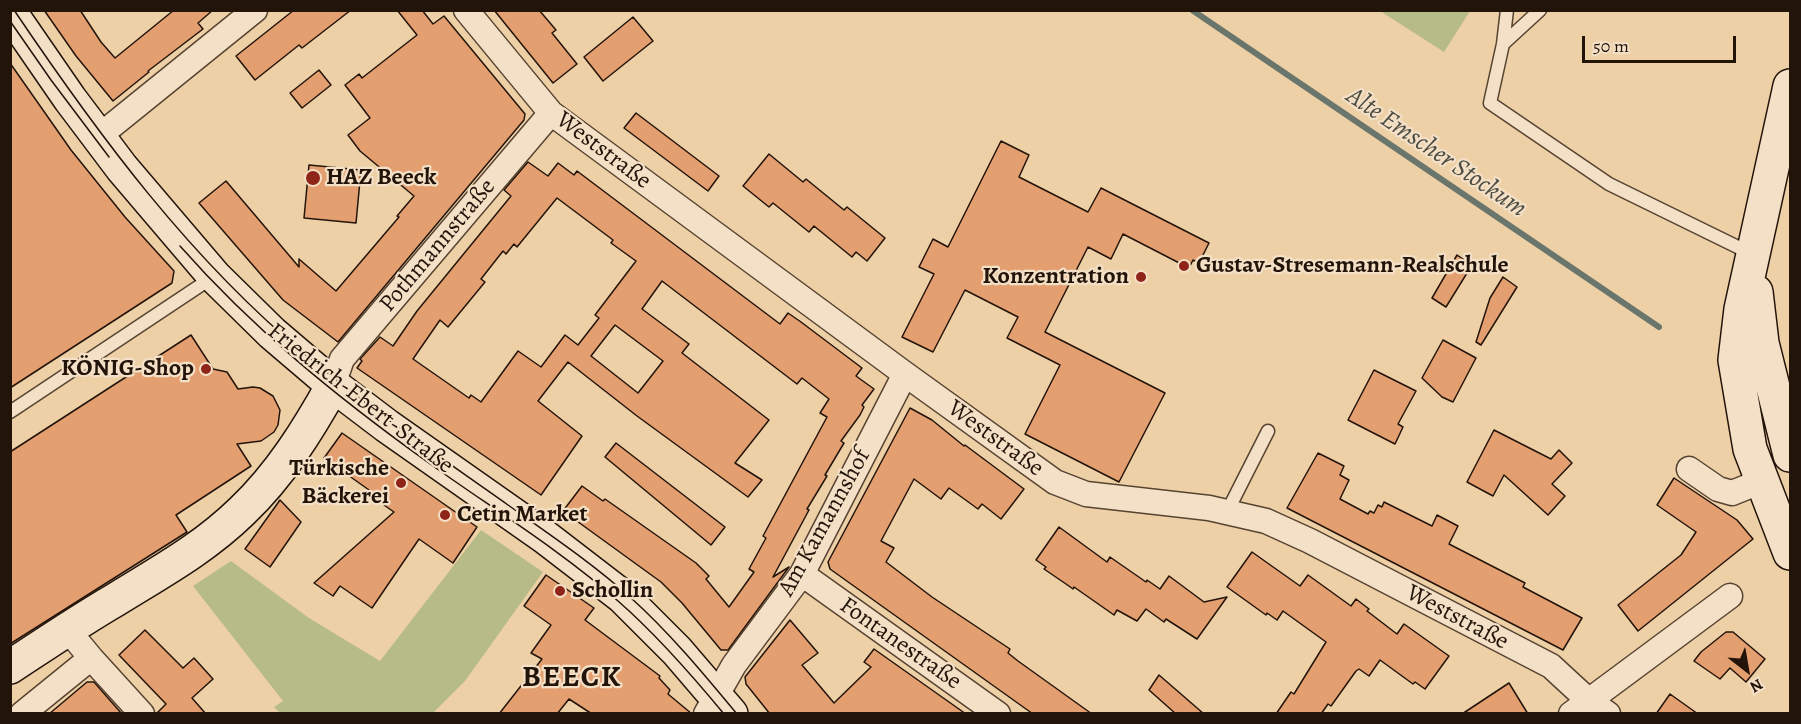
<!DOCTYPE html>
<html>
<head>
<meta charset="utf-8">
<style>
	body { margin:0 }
	#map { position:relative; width:1801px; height:724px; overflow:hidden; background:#eed0a7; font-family:Alegreya,serif }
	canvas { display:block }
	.frame { position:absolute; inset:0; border:12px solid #23140a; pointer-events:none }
	.north { position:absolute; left:1717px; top:640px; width:60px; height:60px; -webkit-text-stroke:4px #f4e0c6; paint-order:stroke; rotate:149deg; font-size:16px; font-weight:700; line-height:24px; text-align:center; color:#23140a }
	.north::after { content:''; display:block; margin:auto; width:21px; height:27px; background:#23140a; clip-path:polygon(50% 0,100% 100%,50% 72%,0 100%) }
	.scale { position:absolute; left:1582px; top:36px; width:154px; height:27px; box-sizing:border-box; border:3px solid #23140a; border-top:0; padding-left:8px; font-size:18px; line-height:21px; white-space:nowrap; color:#23140a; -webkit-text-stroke:4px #f4e0c6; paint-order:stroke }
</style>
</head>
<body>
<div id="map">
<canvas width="1801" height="724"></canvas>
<div class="frame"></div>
<div class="north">N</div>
<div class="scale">50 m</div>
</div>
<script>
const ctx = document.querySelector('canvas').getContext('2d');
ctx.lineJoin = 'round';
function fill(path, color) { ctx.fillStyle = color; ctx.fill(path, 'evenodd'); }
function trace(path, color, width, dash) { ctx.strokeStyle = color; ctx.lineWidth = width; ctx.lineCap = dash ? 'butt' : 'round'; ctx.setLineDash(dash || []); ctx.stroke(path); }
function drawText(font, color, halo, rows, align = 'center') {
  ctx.font = font + ' Alegreya,serif'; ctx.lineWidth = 4.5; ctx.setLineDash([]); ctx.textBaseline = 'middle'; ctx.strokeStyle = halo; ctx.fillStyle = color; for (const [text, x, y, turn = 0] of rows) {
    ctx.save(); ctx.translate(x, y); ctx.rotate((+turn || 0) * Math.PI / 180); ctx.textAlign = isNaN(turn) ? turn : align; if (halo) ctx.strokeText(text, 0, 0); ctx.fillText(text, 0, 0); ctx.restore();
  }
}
fill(new Path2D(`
	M1380,11h90l-26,41z
	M481,530l62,42 -78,109 -32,32h-153l-6,-6 9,-6 -90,-115 38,-25 78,57 71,43z`), '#b7bb88');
trace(new Path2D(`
	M1192,10l467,317`), '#6a756c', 6);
const building = new Path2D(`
	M44,10h36l21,32 14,16 59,-48h39l-15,13 5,6 -55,42 1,1 -36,29 -37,-45z
	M294,10h57l-49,38 -3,-3 -44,35 -19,-24z
	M397,10h25l11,14 11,-8 81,98 -1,6 -186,222 -55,-42 -84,-97 27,-22 73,86v-8l37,32 63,-74 -2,-1 17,-20 -54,-45 -12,-16 22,-17 -25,-33 14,-11 3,4 55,-43z
	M494,10h45l17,20 -4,3 25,31 -24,19z
	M633,17l20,24 -50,40 -19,-24z
	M10,63l61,87 54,67 49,54 -2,12 -162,105z
	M319,70l12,15 -29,23 -12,-15z
	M636,113l83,63 -11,15 -84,-63z
	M1001,141l28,14 -10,22 69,35 13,-24 108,55 -10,20 -6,-3 -4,8 -66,-34 -12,25 -23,-12 -43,85 120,61 -46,89 -94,-48 35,-69 -53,-27 11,-21 -53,-27 -32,62 -31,-15 32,-63 -15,-7 14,-28 15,8z
	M769,154l34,28 3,-3 38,31 3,-3 38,31 -18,23 -11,-9 -4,5 -38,-31 -5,6 -36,-29 -4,4 -26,-21z
	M528,162l20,14 10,-13 16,12 3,-4 203,153 8,-11 13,9 61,46 -6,8 18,13 -12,16 2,2 -4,8 -19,26 3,2 -19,32 2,1 -20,33 2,1 -36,67 16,-10 -61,83h-7l-39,-47 -21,-21 -98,-71 19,-25 21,15 2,-2 91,64 13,13 -3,3 23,28 25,-35 -5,-3 17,-31 -3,-2 64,-119 -7,-4 9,-14 -27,-21 -5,6 -135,-103 -20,28 47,35 -7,9 87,67 -34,43 27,17 -14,17 -111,-81 -69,-54 -30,39 44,35 -41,59 -184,-127 5,-7 -2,-2 20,-22 13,9 24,-35 94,-115 -7,-6zM557,198l56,42 -2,3 25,18 -41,54 4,3 -21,27 -13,-10 -24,32 -23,-16 -37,51 -10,-7 -2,3 -56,-39 27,-39 8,7 37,-45 -4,-3 22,-28 3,3 8,-10 3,3zM615,325l48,36 -25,32 -47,-37z
	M309,165l52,5 -5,53 -52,-5z
	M1457,255l15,10 -26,42 -14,-9z
	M1503,277l14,10 -36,58 -5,-3 14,-44z
	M191,335l22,34 14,3 11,17 15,-2 7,1 13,8 7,14 -2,15 -4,7 -13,9 -24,3 14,22 -75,49 11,17 -177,112v-192z
	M1443,340l33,18 -23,44 -11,-5 -20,-19z
	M1374,370l42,21 -18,33 5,3 -8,17 -47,-24z
	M910,408l22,12 32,26 1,-1 59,44 -23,30 -19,-15 -4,5 -29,-21 -8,11 -27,-20 -33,62 13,7 -8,14 46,35 78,52 -2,4 10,8 74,53h-59l-203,-145 -2,-7z
	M1494,430l57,29 8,-9 13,13 -20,21 13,12 -17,19 -44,-40 -11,21 -26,-14z
	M342,433l135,94 -24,36 -34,-24 -47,69 -32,-22 -7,10 -19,-13 80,-71 -16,-11 -9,-11 -45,-32z
	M616,443l109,84 -14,18 -106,-88z
	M1318,453l26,13 -4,9 9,5 -9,19 28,15 2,-3 4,2 4,-8 4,2 2,-5 48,24 5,-11 21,11 -9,18 76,39 -2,4 59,31 -19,32 -276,-142z
	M1674,478l63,42 16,19 -115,92 -20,-26 63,-50 15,-23 -39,-27z
	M280,500l21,22 -31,45 -25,-18z
	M1059,527l48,35 3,-5 36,25 1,-2 13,9 9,-13 35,26 23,-5 -30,42 -31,-20 -2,3 -18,-13 -9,12 -20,-11 -3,5 -40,-28 -1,2 -7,-5 -22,-15 2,-2 -10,-7z
	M1252,552l48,34 8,-11 43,31 5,-7 13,10 -2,2 30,23 7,-10 45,32 -24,33 -10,-7 -2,2 -33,-24 -11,16 -10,-7 -3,2 -25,35 -3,-2 -7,10h-45l15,-22 3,2 32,-52 -43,-31 -6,9 -10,-7 -1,2 -39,-28z
	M546,575l48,33 -9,12 75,56 -1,2 11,12 -2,4 24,20h-100l-23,-15 -12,15h-58l43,-55 -11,-6 20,-28 -27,-19z
	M790,620l28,33 -16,12 32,38 37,-36 -7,-5 10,-13 92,65h-196l-24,-30 -1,-7z
	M145,630l38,38 11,-10 19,21 -21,19 14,16h-50l10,-10 -47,-49z
	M1726,632h7l32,27 -19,23 -16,-14 -10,11 -26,-18 7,-9z
	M1159,675l45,39h-28l-27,-24z
	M87,682h7l28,32h-73z
	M1509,683l19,31h-66z
	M1670,694l28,20h-42z`);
fill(building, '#e49f70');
trace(building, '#23140a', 1.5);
const lane = new Path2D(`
	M1507,10l-4,34 -13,59 119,81 141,69
	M1503,44l37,-34
	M10,412l203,-135
	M1227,512l41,-81`);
const street = new Path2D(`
	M466,10l85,103 354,261 150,108 31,12 123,14 57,13 44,20 241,125 38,35 19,13
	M98,137l157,-127
	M333,385l9,-26 209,-246
	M1689,469l29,20 14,4 30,-12
	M802,574l196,140
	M67,629l24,29 51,56
	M22,714l69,-56
	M706,714l28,-49 68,-91 103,-200
	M1571,714l159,-118`);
const secondary = new Path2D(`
	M10,12l60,87 52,69 92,108 58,57 61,52 54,41 158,111 78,60 54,54 54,63
	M1790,86l-49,223 -6,51 15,89 40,104
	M1756,292l6,51 28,112
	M10,667c35,-23 69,-46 105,-67 45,-28 88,-51 127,-89 38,-36 66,-81 91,-126`);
trace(lane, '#564331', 15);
trace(street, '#564331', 27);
trace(secondary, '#23140a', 36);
trace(lane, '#f4e0c6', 12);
trace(street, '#f4e0c6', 24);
trace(secondary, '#f4e0c6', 33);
trace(new Path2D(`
	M14,10c85,126 176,249 293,346 64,54 133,101 201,149 41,29 84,58 122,92 39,35 73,76 107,117
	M10,21l41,59 58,77
	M180,246c73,83 157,151 246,215 64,46 133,88 192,140 39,34 73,73 106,113`), '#23140a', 1.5);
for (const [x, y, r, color] of [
	[313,178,8,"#8f2418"],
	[1184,266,6,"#8f2418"],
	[1141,277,6,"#8f2418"],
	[206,369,6,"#8f2418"],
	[401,483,6,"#8f2418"],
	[445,515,6,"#8f2418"],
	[560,591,6,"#8f2418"]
]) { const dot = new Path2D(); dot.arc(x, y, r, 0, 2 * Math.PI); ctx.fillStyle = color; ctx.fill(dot); trace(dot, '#f4e0c6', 2); }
drawText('24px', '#23140a', '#f4e0c6', [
	["Weststraße",603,151,37],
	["Pothmannstraße",438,246,-50],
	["Friedrich-Ebert-Straße",360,399,38],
	["Weststraße",995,439,36],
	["Am Kamannshof",825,523,-61],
	["Weststraße",1457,618,28],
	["Fontanestraße",900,644,35]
]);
drawText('bold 24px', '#23140a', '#f4e0c6', [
	["HAZ Beeck",326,178],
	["Gustav-Stresemann-Realschule",1196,266],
	["Konzentration",1129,277,"right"],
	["KÖNIG-Shop",194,369,"right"],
	["Türkische",389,469,"right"],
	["Bäckerei",389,497,"right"],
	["Cetin Market",457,515],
	["Schollin",572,591]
], 'left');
drawText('italic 26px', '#4d4d43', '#f4e0c6', [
	["Alte Emscher Stockum",1436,153,34]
]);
ctx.letterSpacing = '1.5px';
drawText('bold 30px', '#23140a', '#f4e0c6', [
	["BEECK",572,679]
]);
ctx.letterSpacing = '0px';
</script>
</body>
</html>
